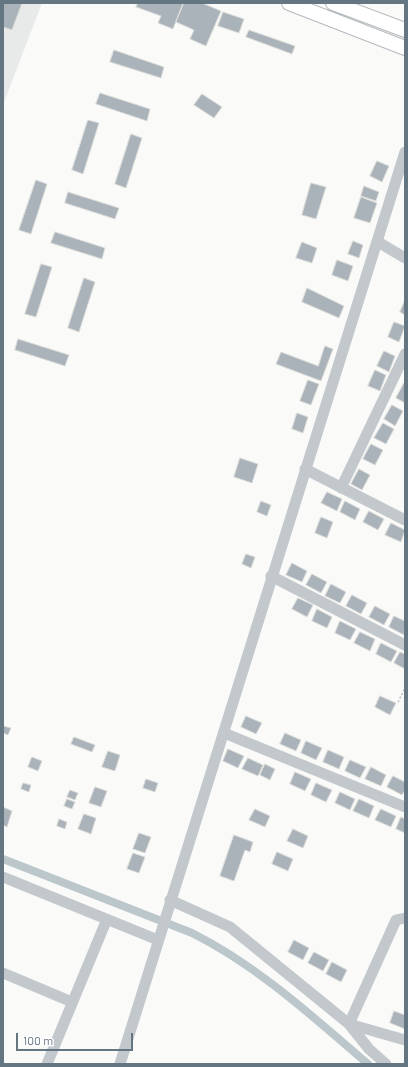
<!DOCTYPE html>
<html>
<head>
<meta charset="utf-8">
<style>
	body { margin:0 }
	#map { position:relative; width:408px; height:1067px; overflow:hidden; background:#fafaf8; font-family:Barlow,sans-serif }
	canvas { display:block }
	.frame { position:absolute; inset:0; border:4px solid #657683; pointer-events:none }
	.scale { position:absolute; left:16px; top:1033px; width:117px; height:18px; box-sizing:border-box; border:2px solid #657683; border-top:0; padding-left:5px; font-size:12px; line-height:14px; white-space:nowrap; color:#657683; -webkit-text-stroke:3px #fff; paint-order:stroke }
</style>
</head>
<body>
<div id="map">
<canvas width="408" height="1067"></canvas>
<div class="frame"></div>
<div class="scale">100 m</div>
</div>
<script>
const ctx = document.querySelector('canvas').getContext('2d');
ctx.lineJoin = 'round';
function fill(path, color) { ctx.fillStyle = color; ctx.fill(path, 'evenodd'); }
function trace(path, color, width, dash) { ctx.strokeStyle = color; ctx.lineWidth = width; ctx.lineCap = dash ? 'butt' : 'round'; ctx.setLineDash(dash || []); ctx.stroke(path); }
fill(new Path2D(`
	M3,3h39l-39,102z`), '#e8e9e9');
trace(new Path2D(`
	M3,859l189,74c66,33 120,83 176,131`), '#bbc7cb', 8);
const building = new Path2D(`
	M3,3h19l-10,27 -9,-3z
	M138,3h45l-10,26 -15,-6 3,-7 -25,-9z
	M184,3h18l19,8 -15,35 -16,-7 4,-9 -18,-8z
	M223,12l21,7 -5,14 -21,-7z
	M249,30l46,16 -3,8 -46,-17z
	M114,50l50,17 -3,11 -51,-16z
	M100,93l50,16 -3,12 -51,-17z
	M202,94l20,13 -8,11 -20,-13z
	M88,120l11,3 -16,51 -11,-4z
	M131,134l11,4 -16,50 -11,-4z
	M377,161l12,5 -7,16 -12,-6z
	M36,180l11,4 -16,50 -12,-4z
	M311,183l15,4 -10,32 -14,-4z
	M364,186l15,6 -3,9 -15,-5z
	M68,192l51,16 -4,11 -50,-16z
	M361,197l16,6 -7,20 -16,-5z
	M55,232l50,16 -3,11 -51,-16z
	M353,241l10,4 -4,13 -11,-4z
	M302,242l15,6 -5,15 -16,-5z
	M337,260l16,6 -5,15 -16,-6z
	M41,264l11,3 -16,50 -11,-3z
	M84,278l11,4 -16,50 -11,-4z
	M307,288l37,18 -5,12 -37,-16z
	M405,300v15l-5,-3z
	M394,322l11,4 -6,16 -11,-5z
	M18,339l51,16 -4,11 -50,-16z
	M325,346l8,3 -12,32 -45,-17 5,-12 37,14z
	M384,351l11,5 -6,16 -12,-6z
	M375,370l11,5 -6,16 -12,-5z
	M308,380l11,4 -8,21 -11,-4z
	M404,383h1v20l-9,-5z
	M392,405l11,6 -8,15 -11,-7z
	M297,413l11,4 -5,16 -11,-4z
	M383,423l11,6 -8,15 -12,-6z
	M371,444l12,6 -8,15 -12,-6z
	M240,458l18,6 -6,19 -18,-6z
	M359,469l11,6 -8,15 -11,-6z
	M327,492l15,7 -5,12 -16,-8z
	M261,501l10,4 -4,11 -10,-4z
	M345,501l15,8 -5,11 -15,-8z
	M369,511l15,8 -6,11 -15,-8z
	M321,517l12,5 -6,16 -12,-5z
	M391,523l14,7 -4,12 -16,-7z
	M246,554l9,3 -4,11 -9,-4z
	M292,563l15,8 -5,11 -16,-7z
	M312,574l15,8 -6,11 -15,-8z
	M331,584l15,8 -6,11 -15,-7z
	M352,595l15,8 -6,11 -15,-8z
	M298,598l15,7 -6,12 -15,-8z
	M375,606l15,8 -6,11 -15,-8z
	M317,609l15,8 -5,11 -15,-7z
	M394,616l11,5 -1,14 -15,-8z
	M340,621l16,8 -6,11 -15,-7z
	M360,632l15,7 -5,12 -16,-8z
	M381,643l16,8 -6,11 -15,-8z
	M400,652l5,2v15l-11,-6z
	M380,696l16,7 -6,12 -15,-8z
	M246,716l16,7 -6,11 -15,-7z
	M3,726l8,2 -3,7 -5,-2z
	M285,733l16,7 -5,11 -16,-7z
	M74,737l21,8 -3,7 -21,-8z
	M306,741l16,7 -6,12 -15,-7z
	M228,749l16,7 -6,12 -15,-7z
	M328,750l16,7 -5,12 -16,-7z
	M108,751l12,4 -5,16 -13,-4z
	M32,757l10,4 -4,10 -10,-4z
	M248,758l15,7 -5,11 -16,-7z
	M350,760l16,7 -6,11 -15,-7z
	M265,764l10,5 -5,11 -10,-5z
	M371,767l15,8 -5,11 -16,-7z
	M295,772l16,7 -6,12 -15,-7z
	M393,776l12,6v8l-3,5 -15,-8z
	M146,779l12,4 -3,9 -12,-4z
	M23,783l8,2 -2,7 -8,-3z
	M316,783l16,7 -6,12 -15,-7z
	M95,787l12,4 -6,16 -12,-4z
	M70,790l8,3 -3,7 -8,-3z
	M340,792l15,7 -5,11 -15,-7z
	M67,799l8,3 -3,7 -8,-3z
	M359,799l15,7 -5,12 -16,-7z
	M3,807l9,4 -5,16 -4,-2z
	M255,809l15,7 -5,11 -16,-7z
	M381,809l15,7 -5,11 -16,-7z
	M84,814l12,4 -5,16 -13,-5z
	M401,817l4,2v14l-9,-4z
	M59,819l8,3 -2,7 -8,-3z
	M293,829l15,7 -5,12 -16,-7z
	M139,833l12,4 -6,16 -12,-4z
	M234,835l19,7 -3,10 -5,-2 -11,31 -14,-5z
	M277,852l16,7 -5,12 -16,-7z
	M133,853l12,4 -6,16 -12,-4z
	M294,940l15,8 -6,12 -15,-8z
	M314,952l15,8 -6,11 -15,-8z
	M332,962l15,8 -6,12 -15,-8z
	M394,1011l11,4v14l-15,-6z`);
fill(building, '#aab3b9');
trace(building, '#dcdcda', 1);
const major = new Path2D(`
	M289,3l116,45
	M333,3l72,27`);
trace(major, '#b5babe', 16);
trace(new Path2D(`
	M398,702l7,-14`), '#bbbfc2', 1.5, [2, 2]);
trace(new Path2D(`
	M378,242l27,16
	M305,469l100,51
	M341,488l64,-134
	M271,576l134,69
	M224,733l181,74
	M3,877l155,63
	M170,900l60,27 119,97 20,25 17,15
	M405,918l-9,2 -47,104 56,16
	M3,973l69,29
	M47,1064l60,-145
	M120,1064l285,-912`), '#c3c8cc', 11);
trace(major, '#fff', 14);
</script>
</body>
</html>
